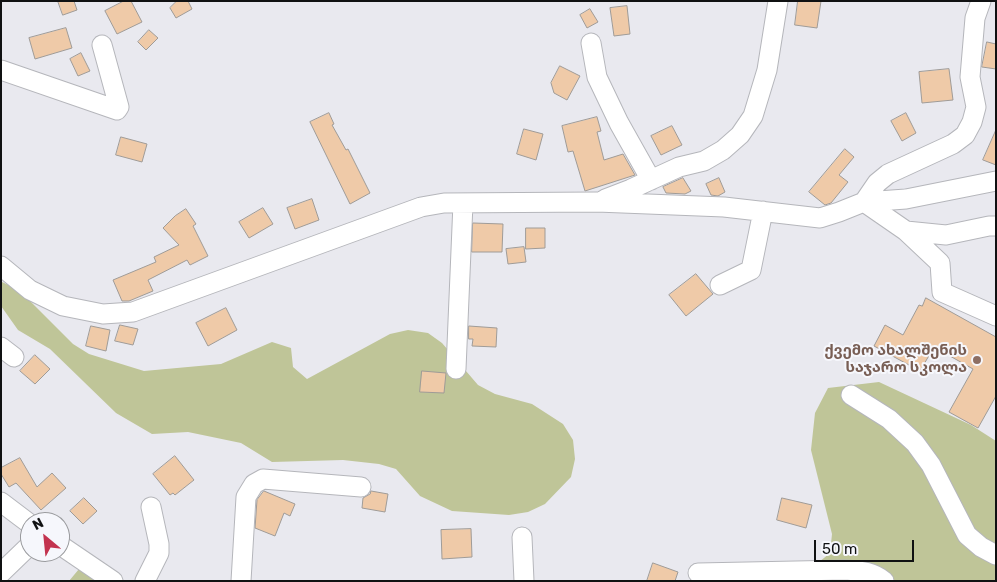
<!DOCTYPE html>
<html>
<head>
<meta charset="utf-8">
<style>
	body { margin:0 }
	#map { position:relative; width:997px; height:582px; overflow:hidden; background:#e9e9ef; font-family:Rubik,sans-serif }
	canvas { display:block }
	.frame { position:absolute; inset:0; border:2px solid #101112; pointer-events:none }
	.north { position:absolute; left:20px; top:512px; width:50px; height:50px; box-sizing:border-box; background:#f6f7fc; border:1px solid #9a9b9e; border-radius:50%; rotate:332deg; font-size:14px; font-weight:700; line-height:20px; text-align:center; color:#101112 }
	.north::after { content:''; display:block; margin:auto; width:18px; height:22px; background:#c3334f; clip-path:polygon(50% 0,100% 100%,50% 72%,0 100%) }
	.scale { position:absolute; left:814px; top:540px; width:100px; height:22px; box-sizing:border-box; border:2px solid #101112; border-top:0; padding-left:6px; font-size:15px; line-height:18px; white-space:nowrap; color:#101112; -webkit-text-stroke:4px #f6f7fc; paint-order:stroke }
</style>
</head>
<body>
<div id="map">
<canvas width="997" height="582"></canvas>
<div class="frame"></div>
<div class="north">N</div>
<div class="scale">50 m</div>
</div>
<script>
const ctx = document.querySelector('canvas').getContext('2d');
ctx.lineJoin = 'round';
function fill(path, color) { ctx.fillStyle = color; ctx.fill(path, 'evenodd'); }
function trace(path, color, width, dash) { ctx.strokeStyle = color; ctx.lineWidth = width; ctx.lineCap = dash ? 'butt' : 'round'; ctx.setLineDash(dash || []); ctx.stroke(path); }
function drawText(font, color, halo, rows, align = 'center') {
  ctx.font = font + ' Rubik,"Noto Sans Georgian",sans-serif'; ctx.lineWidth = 4; ctx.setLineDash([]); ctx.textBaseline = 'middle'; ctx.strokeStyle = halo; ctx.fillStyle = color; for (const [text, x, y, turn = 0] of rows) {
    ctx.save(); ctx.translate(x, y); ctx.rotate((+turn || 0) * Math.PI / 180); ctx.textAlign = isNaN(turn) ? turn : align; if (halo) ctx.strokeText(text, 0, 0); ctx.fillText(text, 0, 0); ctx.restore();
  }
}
fill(new Path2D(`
	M2,282l17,8 54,54 16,10 55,17 77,-7 51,-22 19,6 2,19 14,12 83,-45 18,-4 20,3 14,10 36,42 17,9 37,10 31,20 10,16 2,19 -4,18 -26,27 -17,8 -19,3 -57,-4 -32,-15 -24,-27 -17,-5 -36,-4 -71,2 -31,-19 -53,-11 -36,2 -36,-21 -66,-64 -32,-19 -17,-24z
	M879,382l92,43 25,16v140h-246l57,-9 23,-19 2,-19 -21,-84 4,-37 13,-25z
	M79,569l19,12h-29z`), '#bfc598');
const building = new Path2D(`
	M58,1h16l3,9 -14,5z
	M124,1h7l11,21 -25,12 -12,-23z
	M177,1h11l4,8 -16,9 -6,-10z
	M798,1h23l-4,27 -22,-3z
	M627,6l3,28 -16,2 -4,-28z
	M590,9l8,13 -11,6 -7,-13z
	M66,28l6,20 -37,11 -6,-21z
	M149,30l9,8 -12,12 -8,-8z
	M987,42l9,2v25l-14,-2z
	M81,53l9,18 -12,5 -8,-17z
	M560,66l20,10 -13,24 -13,-7 -3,-10z
	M949,69l4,31 -31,3 -3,-31z
	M329,113l5,11 -2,1 14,25 2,-1 22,44 -20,11 -40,-82z
	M906,113l10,20 -14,8 -11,-20z
	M597,117l4,14 -4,1 7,28 19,-6 12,21 -50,16 -12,-40 -5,1 -6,-26z
	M672,126l10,19 -21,10 -10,-19z
	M524,129l19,5 -7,26 -19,-6z
	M996,130v35l-13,-5z
	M121,137l26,7 -5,18 -26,-7z
	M845,149l9,8 -15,18 9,7 -17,21 -6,2 -16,-13z
	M683,178l8,13 -6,3 -19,-1 -3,-6z
	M719,178l6,14 -7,4 -7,-1 -5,-11z
	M312,199l7,21 -24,9 -8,-21z
	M263,208l10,16 -24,14 -10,-16z
	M186,209l10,15 -3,2 15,30 -18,9 -3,-5 -39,20 5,11 -24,10h-7l-9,-21 43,-18 -2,-5 25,-12 -16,-17 12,-12z
	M473,223l30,1 -1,28h-30z
	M526,228h19v20l-19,1z
	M524,247l2,15 -18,2 -2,-15z
	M696,274l17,20 -27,22 -17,-21z
	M926,298l70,39v59l-18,32 -29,-16 24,-43 -39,-22 -14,24 -46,-25 11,-21 18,10 16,-30 3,1z
	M226,308l11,22 -29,16 -12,-23z
	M120,325l18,4 -5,16 -18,-4z
	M91,326l19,4 -4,21 -20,-5z
	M469,326l28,2 -1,19 -24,-1 1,-7h-4z
	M35,355l15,14 -15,15 -15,-13z
	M422,371l24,2 -2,20 -24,-1z
	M175,456l19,24 -19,15 -2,-2 -3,2 -17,-21z
	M20,458l17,29 15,-14 14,15 -25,22 -25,-27 -7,4 -8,-13v-6z
	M264,491l31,13 -5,12 -6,-3 -9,23 -20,-8 2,-28z
	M371,491l17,3 -3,18 -23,-4 1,-10 7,-4z
	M84,498l13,13 -14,13 -13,-13z
	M782,498l30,7 -6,23 -29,-8z
	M471,529l1,28 -30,2 -1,-29z
	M653,563l25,9 -3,9h-28z`);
fill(building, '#efcaa8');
trace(building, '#9f9b97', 1);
const minor = new Path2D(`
	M591,43l6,34 22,46 32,57
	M1,70l116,40 2,-3 -17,-62
	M605,199l26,-10 48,-22 25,-6 19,-11 17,-15 13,-19 14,-46 11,-69
	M864,202l42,29 40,4 43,-9h7
	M864,202l42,-3 90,-18
	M906,231l34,32 2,29 54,24
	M1,266l29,24 33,16 40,8 30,-2 288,-105 23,-4 153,-1 127,5 96,11 19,-6 25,-10 13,-19 11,-9 65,-30 12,-9 7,-13 4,-15 -6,-30 5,-59 6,-17
	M720,285l31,-15 12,-59
	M1,347l13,10
	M456,369l7,-166
	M851,395l38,24 26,24 16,22 36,70 14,12 15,8
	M1,502l29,22
	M522,537l2,44
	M60,545l53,36
	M1,573l29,-28
	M698,573l147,-3c15,1 27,1 39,11
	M145,581l14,-28v-9l-8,-37
	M241,581l5,-84 8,-13 9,-5 98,8`);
trace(minor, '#b5b6bb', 21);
trace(minor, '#fff', 19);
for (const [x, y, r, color] of [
	[977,360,5,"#8d6e63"]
]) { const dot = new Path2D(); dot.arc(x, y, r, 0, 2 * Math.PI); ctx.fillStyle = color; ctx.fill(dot); trace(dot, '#f6f7fc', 2); }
drawText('bold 15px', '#785e54', '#f6f7fc', [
	["ქვემო ახალშენის",967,351],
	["საჯარო სკოლა",967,368]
], 'right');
</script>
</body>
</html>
